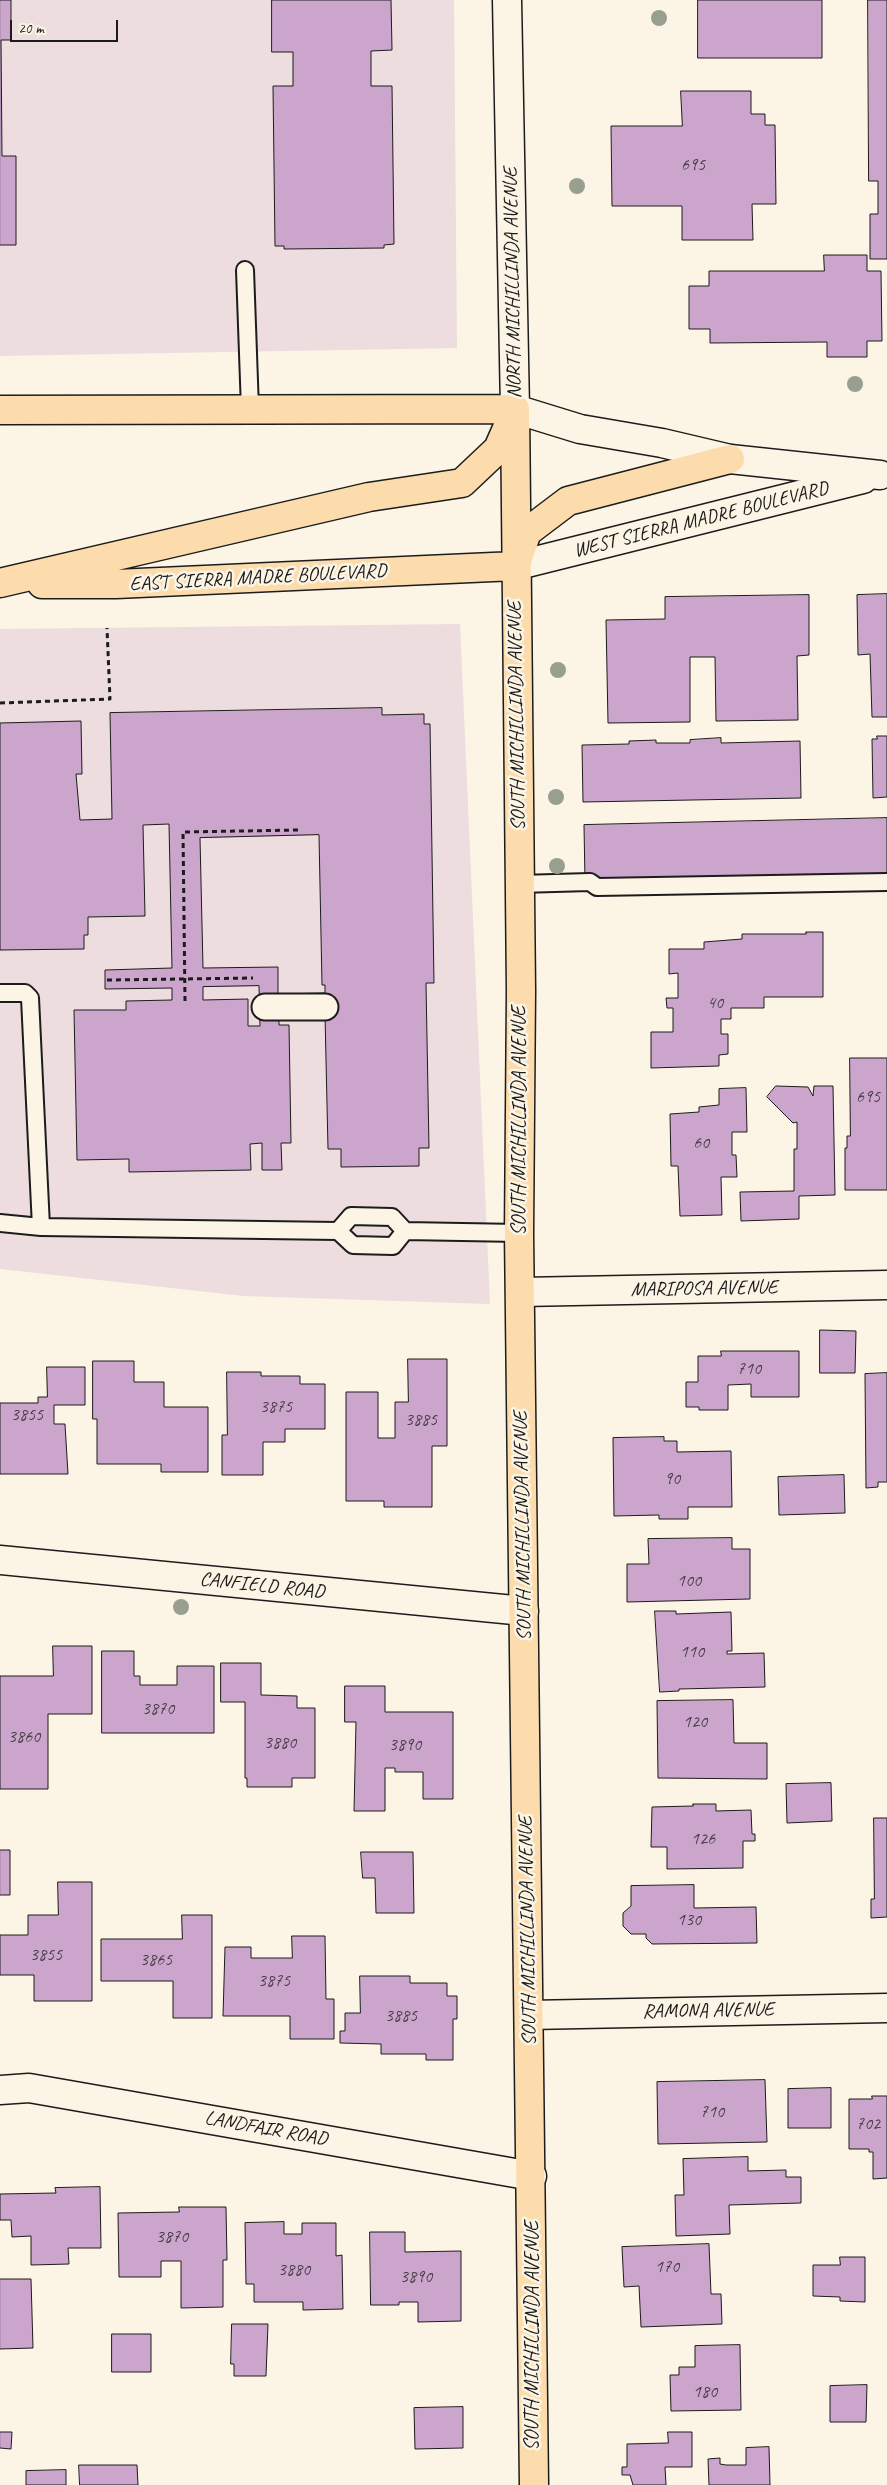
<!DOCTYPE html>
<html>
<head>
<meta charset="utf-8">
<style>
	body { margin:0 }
	#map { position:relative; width:887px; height:2485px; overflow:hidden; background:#fcf5e5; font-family:Caveat,sans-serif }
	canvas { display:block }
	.scale { position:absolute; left:10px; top:20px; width:108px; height:22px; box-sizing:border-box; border:2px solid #1c1c1c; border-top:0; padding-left:6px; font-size:15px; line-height:18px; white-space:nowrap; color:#1c1c1c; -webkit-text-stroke:4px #fcf5e5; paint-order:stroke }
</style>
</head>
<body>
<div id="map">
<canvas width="887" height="2485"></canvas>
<div class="scale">20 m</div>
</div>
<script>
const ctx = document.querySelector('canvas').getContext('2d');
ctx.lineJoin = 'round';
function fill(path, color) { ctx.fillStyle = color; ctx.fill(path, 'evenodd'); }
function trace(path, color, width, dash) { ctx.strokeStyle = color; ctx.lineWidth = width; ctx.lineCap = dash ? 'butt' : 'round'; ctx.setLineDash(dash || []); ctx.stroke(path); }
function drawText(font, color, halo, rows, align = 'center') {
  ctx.font = font + ' Caveat,sans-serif'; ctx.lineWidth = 5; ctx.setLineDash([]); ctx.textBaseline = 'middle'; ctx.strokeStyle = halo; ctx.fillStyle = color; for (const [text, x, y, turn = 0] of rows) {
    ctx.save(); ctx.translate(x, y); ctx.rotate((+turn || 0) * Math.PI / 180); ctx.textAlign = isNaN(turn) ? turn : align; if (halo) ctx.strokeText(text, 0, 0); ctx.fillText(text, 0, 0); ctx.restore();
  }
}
fill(new Path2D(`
	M0,0h454l3,348 -457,8z
	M460,624l30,680 -247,-8 -243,-27v-640z`), '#edddde');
const building = new Path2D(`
	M0,0h11v40h-10l1,116h14v89h-16z
	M272,0h119l1,50 -21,1v35h21l2,158 -10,1v3l-100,1v-3h-9l-2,-160h20v-34h-21z
	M698,0h124v58h-124z
	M868,0h19v259h-17v-45h8v-33h-9z
	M681,91h70v23h14v11h10l1,79h-24l1,36h-71v-34h-70l-1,-80h71z
	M824,255h43v16h14l1,70h-15v16h-40v-15l-117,1v-14h-21v-43h20v-15h115z
	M887,594v123h-15l-2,-63 -12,1 -1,-60z
	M809,595v60l-12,1 1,64 -82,1 -1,-64h-25v65l-82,1 -2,-103 59,-1v-22z
	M382,708v7l42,-1v10h6l4,259h-8l3,165h-10v18l-78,1v-18h-13l-3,-134 -46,1v9h10l2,118h-10l1,27h-20v-27l-12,1 1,26 -122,2v-13l-52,1 -3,-150h52v-9l46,-1v-12l-67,1v-19l67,-2 -3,-144 -26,1 2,91 -57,1v18h-4v14l-84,1v-227l81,-2 1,53h-6l4,46 32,-1 -2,-106zM319,835l3,150h3v8l-47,1v-27l-75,1 -3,-130zM259,986l1,40h-12v-27l-45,1v-13z
	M877,736h10v61l-14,1 -1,-59h5z
	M721,738v5l79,-2 1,57 -218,4 -1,-57 47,-1v-3l27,-1v3h34v-3z
	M887,818v57l-302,7 -1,-57z
	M806,932h17v65h-59v11h-33v11h-10v15h7v20l-9,1v11l-68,2v-36h22v-24h-6l-1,-10h12v-25l-9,1v-25h35v-7l38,-3v-5h64z
	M850,1058h37v132h-42v-42h2v-12h3z
	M776,1086l32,1 5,9 1,-10h19l2,109 -36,1v23l-58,2 -1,-29 54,-1v-42h3v-27l-4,1 -26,-26z
	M746,1088l1,44h-15v23h4l1,22h-16l1,38 -42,1 -2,-50h-7l-1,-52 29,-2v-5l20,-2v-16z
	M820,1330l36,1 -1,42h-35z
	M721,1351h78v46h-48v-13l-23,1v25h-29v-3h-13v-25h12v-26h23z
	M408,1359h39v87h-15v61h-48v-6h-38v-109h32v46h17v-36h13z
	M93,1361h41v21h30v25h44v65h-47v-8h-64v-45h-4z
	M47,1367h38v38h-31v19h11l3,50h-68v-71h38v-6h9z
	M227,1372h34v4h39v8h25v45h-40v13h-22v33h-41v-40h5z
	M887,1373v109h-9v5l-12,1 -1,-114z
	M664,1437v4h13v11l54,-1 1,56h-44v12h-29v-4l-45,1 -1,-78z
	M844,1475l1,38 -66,2 -1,-38z
	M732,1538v11h18v50l-123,3v-38h22l-1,-25z
	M655,1611h21v3l55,-2 1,39h-5v3l37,-1 1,34 -86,2v2l-19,1z
	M53,1646h39v68h-44v75h-48v-113h53z
	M102,1651h32v25h6v9h37v-19h37v67h-112z
	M221,1663h40v32l36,1v12h18v70h-23v9h-45v-9h-2v-76h-24z
	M345,1686h40v26h68v87h-30v-27h-28v-4h-10v43h-31l2,-89h-11z
	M733,1700l1,43h33v36l-109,-1 -1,-77z
	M831,1783l1,38 -45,2 -1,-39z
	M693,1804h23v7l35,-1 1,24h3v7h-12v27l-76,1v-22h-16l1,-40 41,-1z
	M874,1818h13v99l-16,1v-19h3z
	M0,1850h10v45h-10z
	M361,1852h52l1,61h-38l-1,-35h-12z
	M58,1882h34v119h-58v-26h-34v-40h28v-20h30z
	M694,1885v23l62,-1 1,36 -105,1 -6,-6v-4h-15l-8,-8v-13l8,-7v-20z
	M182,1915h30v103h-39v-37h-72v-42h81z
	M292,1936h33l1,63h8v40h-44v-23h-67l2,-69h26v11h41z
	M360,1976h50v7h37v13h10v23h-4v41h-27v-6h-45v-10l-41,-1v-12h5v-18h15z
	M765,2080l2,62 -109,2 -1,-62z
	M831,2088v40h-43v-39z
	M872,2096h15v82l-14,1v-27h-4v-3h-20v-50h23z
	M748,2157v14l38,-1v7h15v26l-72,2 1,29 -54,2 -1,-41h9l-1,-36z
	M100,2187l1,61h-33l1,16 -38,1v-29l-19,1 -1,-17h-11v-26l56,-1 -1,-5z
	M179,2207h47l1,53h-4v47l-42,1v-47h-20v16h-42l-1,-64 61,-1z
	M284,2222v12h18v-11h34v33l6,-1 1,54 -40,1v-8h-49v-18h-8l-1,-61z
	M370,2232h35v20l56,-1v70l-43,1v-20h-19v3h-28z
	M709,2244l2,50h10l1,30 -81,3 -2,-41 -15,1 -2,-40z
	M840,2257h25v45l-25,-1v-4l-27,-1v-31h27z
	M0,2279h31l2,69 -33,1z
	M232,2324h36l-2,52h-32v-12h-3z
	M112,2334h39v38h-39z
	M740,2345l1,65 -70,1 -1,-36h9v-8h16v-21z
	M867,2385l-1,37h-36v-36z
	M463,2407v41l-48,1 -1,-41z
	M0,2432h12l-1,17 -11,-1z
	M668,2432h24v35h-27l1,18h-33l-3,-10h-8v-8h5v-23l41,-1z
	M769,2447l1,38h-61l-1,-26 12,-1v6l6,1h20v-17z
	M79,2465h58l1,20h-58z
	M66,2470v15h-40v-14z`);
fill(building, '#cba5cc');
trace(building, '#1c1c1c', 1);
const service = new Path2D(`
	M245,270l5,139
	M519,884l71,-2 7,5 290,-5
	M0,993h25l5,5 11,229
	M0,1223l41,4 297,4 15,14 40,1 12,-15
	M338,1231l13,-15 41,1 13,14 114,2`);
const pedestrian = new Path2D(`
	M265,1007h60`);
const minor = new Path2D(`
	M521,1292l366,-7
	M0,1560l524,51
	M529,2015l358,-7
	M0,2090l29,-2 503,88`);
const tertiary = new Path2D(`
	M507,0l8,409 65,20 82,14 68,16 150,16
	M515,566l348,-87`);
const primary = new Path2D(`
	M515,409l6,582 -2,242 15,1252
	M0,410l515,-1
	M518,558l9,-26 41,-31 162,-42
	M0,583l369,-86 93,-14 36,-34 14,-32
	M42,584h74l399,-18`);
trace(service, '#1c1c1c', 20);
trace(pedestrian, '#1c1c1c', 29);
trace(minor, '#1c1c1c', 31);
trace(tertiary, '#1c1c1c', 31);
trace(primary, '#1c1c1c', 31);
trace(new Path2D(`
	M0,703l110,-4 -3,-71
	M107,980l146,-2
	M185,1001l-2,-169 117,-2`), '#1c1c1c', 3, [5, 4]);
trace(service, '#fcf5e5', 16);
trace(pedestrian, '#fcf5e5', 25);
trace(minor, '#fcf5e5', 28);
trace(tertiary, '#fcf5e5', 28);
trace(primary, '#fcdcac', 28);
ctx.fillStyle = '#989f8f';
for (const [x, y] of [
	[659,18],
	[577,186],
	[855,384],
	[558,670],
	[556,797],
	[557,866],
	[181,1607]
]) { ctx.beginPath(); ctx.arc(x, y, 8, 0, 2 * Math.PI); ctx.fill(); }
drawText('18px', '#483e48', null, [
	["695",693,165],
	["40",715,1003],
	["695",868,1097],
	["60",701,1143],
	["710",749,1369],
	["3875",276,1407],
	["3855",27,1415],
	["3885",421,1420],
	["90",672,1479],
	["100",689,1581],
	["110",692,1652],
	["3870",158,1709],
	["120",695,1722],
	["3860",24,1737],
	["3880",280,1743],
	["3890",405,1745],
	["126",703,1839],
	["130",689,1920],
	["3855",46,1955],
	["3865",156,1960],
	["3875",274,1981],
	["3885",401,2016],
	["710",712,2112],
	["702",868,2124],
	["3870",172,2237],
	["170",667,2267],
	["3880",294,2270],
	["3890",416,2277],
	["180",705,2392]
]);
drawText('20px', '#1c1c1c', '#fcf5e5', [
	["NORTH MICHILLINDA AVENUE",513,283,-91],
	["WEST SIERRA MADRE BOULEVARD",701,520,-14],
	["EAST SIERRA MADRE BOULEVARD",258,578,-3],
	["SOUTH MICHILLINDA AVENUE",517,716,-91],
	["SOUTH MICHILLINDA AVENUE",520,1121,-90],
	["MARIPOSA AVENUE",704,1289,-1],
	["SOUTH MICHILLINDA AVENUE",523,1526,-91],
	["CANFIELD ROAD",262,1586,6],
	["SOUTH MICHILLINDA AVENUE",528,1931,-91],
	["RAMONA AVENUE",708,2011,-1],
	["LANDFAIR ROAD",266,2129,10],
	["SOUTH MICHILLINDA AVENUE",533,2336,-90]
]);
</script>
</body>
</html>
